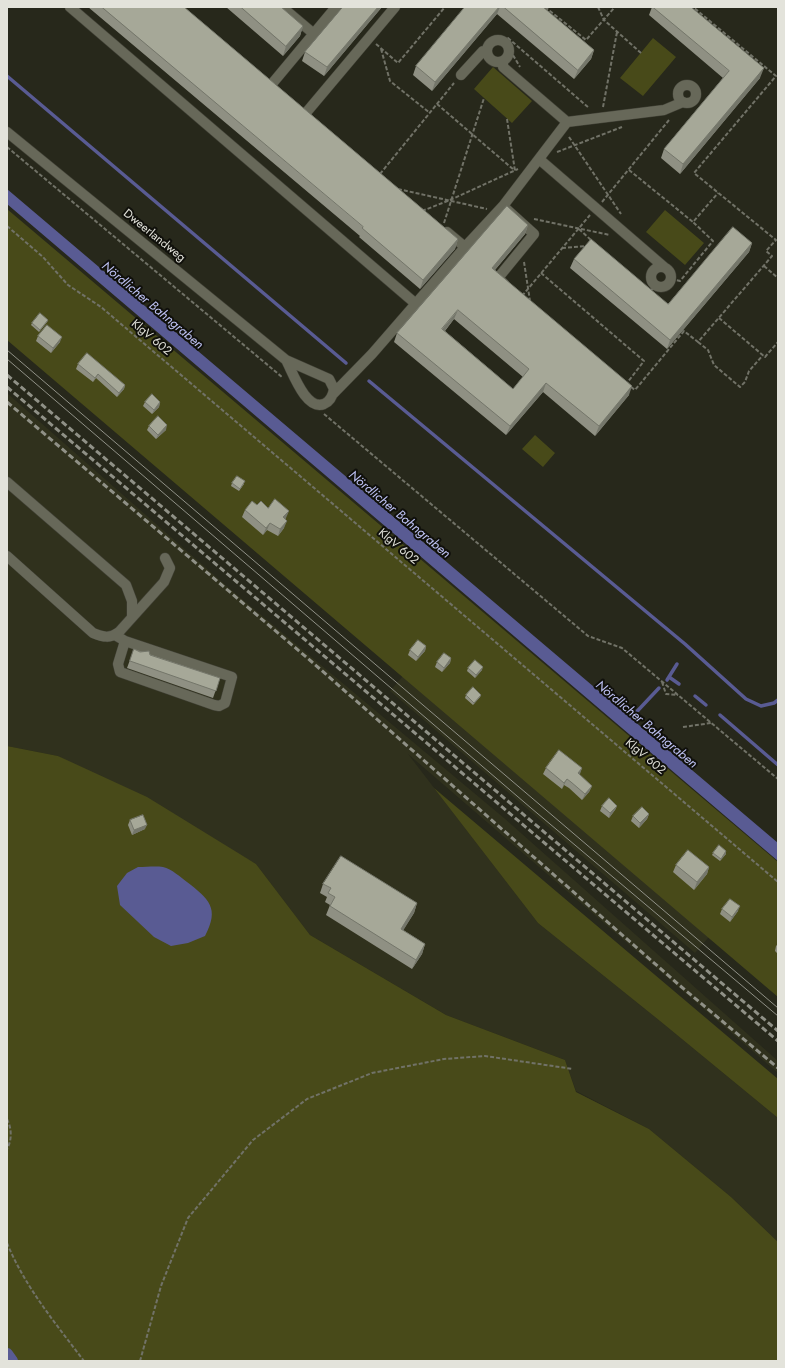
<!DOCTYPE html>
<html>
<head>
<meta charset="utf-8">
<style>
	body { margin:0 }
	#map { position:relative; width:785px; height:1368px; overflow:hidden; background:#27281b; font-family:Jost,sans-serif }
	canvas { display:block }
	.frame { position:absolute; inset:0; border:8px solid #e3e3db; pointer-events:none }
</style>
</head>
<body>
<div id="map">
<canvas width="785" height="1368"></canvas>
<div class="frame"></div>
</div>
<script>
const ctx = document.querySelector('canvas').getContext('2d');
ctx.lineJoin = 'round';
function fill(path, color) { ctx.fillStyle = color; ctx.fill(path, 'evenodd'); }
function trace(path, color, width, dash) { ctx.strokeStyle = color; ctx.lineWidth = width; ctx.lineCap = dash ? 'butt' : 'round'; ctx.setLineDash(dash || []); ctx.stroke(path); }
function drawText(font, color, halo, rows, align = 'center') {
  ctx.font = font + ' Jost,sans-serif'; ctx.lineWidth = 4; ctx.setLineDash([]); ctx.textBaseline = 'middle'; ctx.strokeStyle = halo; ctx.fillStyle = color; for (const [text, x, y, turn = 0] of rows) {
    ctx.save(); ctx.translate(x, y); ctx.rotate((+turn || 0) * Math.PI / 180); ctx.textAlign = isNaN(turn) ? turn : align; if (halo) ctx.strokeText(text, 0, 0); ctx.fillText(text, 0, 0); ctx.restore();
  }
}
fill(new Path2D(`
	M7,393l223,196 274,229 274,243v12l-370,-319 130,169 122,98 118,97v124l-47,-45 -82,-68 -73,-38 -11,-31 -119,-45 -136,-80 -54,-71 -198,-108 -51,-10z
	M409,669l305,262 -19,22 -305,-262z`), '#30311d');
fill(new Path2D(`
	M653,38l23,19 -33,39 -23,-18z
	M493,67l39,34 -20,22 -38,-34z
	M7,209l771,653v135l-771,-657z
	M665,210l39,33 -19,22 -39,-33z
	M535,435l20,18 -12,14 -21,-18z
	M7,746l51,10 89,41 109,67 54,71 136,80 119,45 11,32 73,37 82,68 47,45v119h-771z
	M434,788l344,291v39l-118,-97 -122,-98z`), '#484a19');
fill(new Path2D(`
	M7,189l771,654v18l-771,-657z
	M138,867c8,0 18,-1 25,0 9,2 17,10 24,15 22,17 33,26 18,54l-17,7 -17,3 -17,-9 -34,-32 -3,-19 10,-13z`), '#595b93');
trace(new Path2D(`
	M7,76l339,287
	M369,381l316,263 61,55 15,7 13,-3 4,-3
	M669,677l10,7
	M667,680l10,-16
	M695,696l11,9
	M720,715l58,50
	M628,721l31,-33`), '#595b93', 3.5);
trace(new Path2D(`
	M7,1354l5,7`), '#595b93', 12);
const minor = new Path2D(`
	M70,7l346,297
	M282,7l32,27
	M487 51a11 11 0 1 1 22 0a11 11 0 1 1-22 0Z
	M503,61v6l64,55 -64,84
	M461,75l22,-24h4
	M271,85l65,-78
	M678 94a9 9 0 1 1 18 0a9 9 0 1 1-18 0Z
	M305,114l90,-107
	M567,122l97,-12 19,-8
	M7,132l279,228 43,19 5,10c-1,6 -3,12 -10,15 -18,7 -31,-31 -38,-44
	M539,159l125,108
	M447,232l18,15 38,-41 31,28 -36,44 6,6
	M651 277a10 10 0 1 1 20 0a10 10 0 1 1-20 0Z
	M333,394l39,-40 93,-107
	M7,482l119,103 6,16v16
	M7,556l86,77c10,4 17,6 26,-1l45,-50 6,-14 -5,-10
	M115,635l10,6 107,36 -7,26 -6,3 -5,-1 -94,-33 -2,-8 7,-23`);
trace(minor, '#434338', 11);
trace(new Path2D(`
	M545,7l41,33 29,-33
	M598,7l6,13 37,33
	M502,40l6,-2 81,70
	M376,44l22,19 47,-56
	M381,49l9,32 40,32
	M510,50l10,17
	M437,104l77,66
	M603,107l14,-75
	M507,119l8,52
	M569,137l52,77
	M7,147l275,230
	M557,152l65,-25
	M629,170l64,52 25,-29
	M380,174l74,-91
	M398,189l89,20
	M602,202l67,-82
	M422,211l28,-11 68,-31
	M534,219l76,16
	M444,223l40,-125
	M7,226l36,31 25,28 33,22 677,575
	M579,229l13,12
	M562,248l24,-2
	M524,262l6,39
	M764,266l14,12
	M541,273l103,88 -17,22
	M671,279l9,2 33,-40 -20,-19
	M650,290l8,-3
	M522,296l68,-81
	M719,318l46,39 13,-15
	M698,342l10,8 6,15 26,22 5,-5 4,-11 14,-16
	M631,387l4,3 49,-59 14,11 74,-86 -6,-5 10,-11 -82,-67 82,-97 -83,-69
	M324,414l264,222 34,12 156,131
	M662,682l4,12 12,1
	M683,727l28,-4
	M7,1119c5,10 5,21 0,30
	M7,1243c18,44 49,81 77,118
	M140,1361l21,-75 27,-68 65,-78 54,-41 65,-26 72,-14 41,-3 88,13`), '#717267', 2, [4, 2]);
trace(minor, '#676859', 10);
trace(new Path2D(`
	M7,350l771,658
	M7,359l524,449 247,208`), '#909187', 1);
trace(new Path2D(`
	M7,375l771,656
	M7,387l771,654
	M7,402l305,260 366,322 100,84`), '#909187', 3, [6, 3]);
fill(new Path2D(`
	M88,7h96l274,232 -3,10 -35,40 -61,-52 1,-1z
	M226,7h55l22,19 -3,10 -17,20z
	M343,7h39l-58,69 -22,-15 3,-9z
	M465,7h78l51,43 -3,9 -17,20 -77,-65 -65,77 -19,-16 3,-9z
	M652,7h39l69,71 -80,96 -19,-16 3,-9 59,-71 -74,-63z
	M528,225l-3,9 -30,36 134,125 -34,41 -52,-44 -37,43 -112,-93 3,-9zM454,319l69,58 -10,12 -68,-58z
	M752,243l-3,9 -82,97 -97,-81 4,-9 94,45z
	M48,320l-1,2 -8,10 -8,-7 1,-2z
	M38,336l22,6 -9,11 -15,-12z
	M78,364l47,21 -1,4 -7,8 -21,-19 -3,4 -17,-13z
	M145,402h15l-1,5 -7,7 -9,-8z
	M149,426l17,4 -10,9 -9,-9z
	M232,483l12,1 -5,7 -8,-5z
	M257,505l11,3 18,10 -1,1 -1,9 -6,8 -11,-6 -4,5 -21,-18 3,-7z
	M426,646l-1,5 -9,10 -8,-6 2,-5z
	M134,649l86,29 -7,20 -86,-30z
	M451,658l-1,5 -8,9 -7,-5 2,-5z
	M468,668l14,2 -7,8 -8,-7z
	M466,695h15l-1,2 -7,8 -8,-7z
	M546,768h36l-3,7 13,11 -3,6 -7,8 -13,-12 -5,-3 -2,4 -19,-15z
	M602,806h15l-2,4 -6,8 -9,-7z
	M649,814l-2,5 -8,9 -8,-7 2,-5z
	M130,820l15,9 -13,6 -4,-10z
	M713,853l13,1 -6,7 -8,-6z
	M676,865l33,2 -2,7 -13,16 -21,-18z
	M323,884l94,19 -3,10 -11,17 22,14 -3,10 -10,15 -86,-54 4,-10 -5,-3 2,-5 -7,-4z
	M722,909l16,2 -8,11 -10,-8z
	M778,944v10l-3,-3 1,-5z`), '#8f9083');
fill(new Path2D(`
	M378,7h4l-58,69 3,-9z
	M499,7h1l-3,7 -65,77 3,-9z
	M303,26l-3,10 -17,20 3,-10z
	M594,50l-3,9 -17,20 4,-9z
	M764,68l-4,10 -80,96 3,-10z
	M528,225l-3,9 -36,43 3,-9z
	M458,239l-3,10 -35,40 3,-9z
	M752,243l-3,9 -82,97 3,-9z
	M458,310l-4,9 -15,19 3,-9z
	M48,320l-1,2 -8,10 1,-2z
	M62,337l-2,5 -9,11 2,-5z
	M98,374l-2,4 -3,4 2,-4z
	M546,383l-3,9 -37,43 4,-9z
	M125,385l-1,4 -7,8 2,-4z
	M632,386l-3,9 -34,41 4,-10z
	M160,402l-1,5 -7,7 2,-4z
	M167,425l-1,5 -10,9 2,-4z
	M289,511l-3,7 -6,7 3,-8z
	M287,521l-3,7 -6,8 2,-7z
	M270,523l-3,7 -4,5 3,-7z
	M426,646l-1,5 -9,10 2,-4z
	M451,658l-1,5 -8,9 2,-4z
	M483,667l-1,3 -7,8 1,-3z
	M481,695l-1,2 -7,8 1,-2z
	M582,768l-2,6 -4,6 2,-7z
	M567,779l-5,10 2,-6z
	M592,786l-3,6 -7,8 3,-6z
	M617,806l-2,4 -6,8 1,-5z
	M649,814l-2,5 -8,9 1,-5z
	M147,825l-2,4 -13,6 2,-5z
	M726,851v3l-6,7 1,-2z
	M709,867l-2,7 -13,16 3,-8z
	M417,903l-3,10 -16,26 3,-10z
	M740,906l-2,5 -8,11 2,-5z
	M425,944l-3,10 -10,15 4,-9z`), '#74766a');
const building = new Path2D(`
	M102,7h82l274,232 -35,41 -61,-52 1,-1z
	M241,7h40l22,19 -17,20z
	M343,7h35l-51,60 -22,-15z
	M465,7h34l-64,75 -19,-16z
	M504,7h39l51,43 -16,20z
	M653,7h38l73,61 -81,96 -19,-15 65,-78z
	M507,206l21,19 -36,43 140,118 -33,40 -53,-43 -36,43 -113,-93zM458,310l71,59 -16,20 -71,-60z
	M733,227l19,16 -82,97 -96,-81 17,-20 77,65z
	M40,313l8,7 -8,10 -8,-7z
	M47,325l15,12 -9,11 -15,-12z
	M87,353l38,32 -6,8 -21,-19 -3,4 -17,-14z
	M152,394l8,8 -6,8 -9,-8z
	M158,416l9,9 -9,10 -9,-9z
	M237,476l8,5 -5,8 -8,-6z
	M275,499l14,12 -6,6 4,4 -7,8 -10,-6 -4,5 -21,-18 7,-9 5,4 4,-4 7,7z
	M418,640l8,6 -8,11 -8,-7z
	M134,649l6,3 9,-1 1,4 70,23 -4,13 -86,-30z
	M444,653l7,5 -7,10 -7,-6z
	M475,660l8,7 -7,8 -8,-7z
	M473,687l8,8 -7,8 -8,-8z
	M559,750l23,18 -4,5 14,13 -7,8 -14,-12 -4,-3 -3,4 -18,-15z
	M609,798l8,8 -7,7 -8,-7z
	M642,807l7,7 -9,9 -7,-7z
	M143,815l4,10 -13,5 -4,-10z
	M719,845l7,6 -5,8 -8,-6z
	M688,850l21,17 -12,15 -21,-17z
	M341,856l76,47 -16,26 24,15 -9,16 -86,-54 5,-9 -7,-4 3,-5 -8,-4z
	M730,899l10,7 -8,11 -10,-8z`);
fill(building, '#a6a898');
trace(building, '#74766a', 1);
drawText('12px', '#e3e3db', '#10100b', [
	["Dweerlandweg",154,236,39],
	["KlgV 602",151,338,40],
	["KlgV 602",398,547,40],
	["KlgV 602",645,757,40]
]);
drawText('italic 13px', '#bec2f4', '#10100b', [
	["Nördlicher Bahngraben",152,306,40],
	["Nördlicher Bahngraben",399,515,40],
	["Nördlicher Bahngraben",646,725,40]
]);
</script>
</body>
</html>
